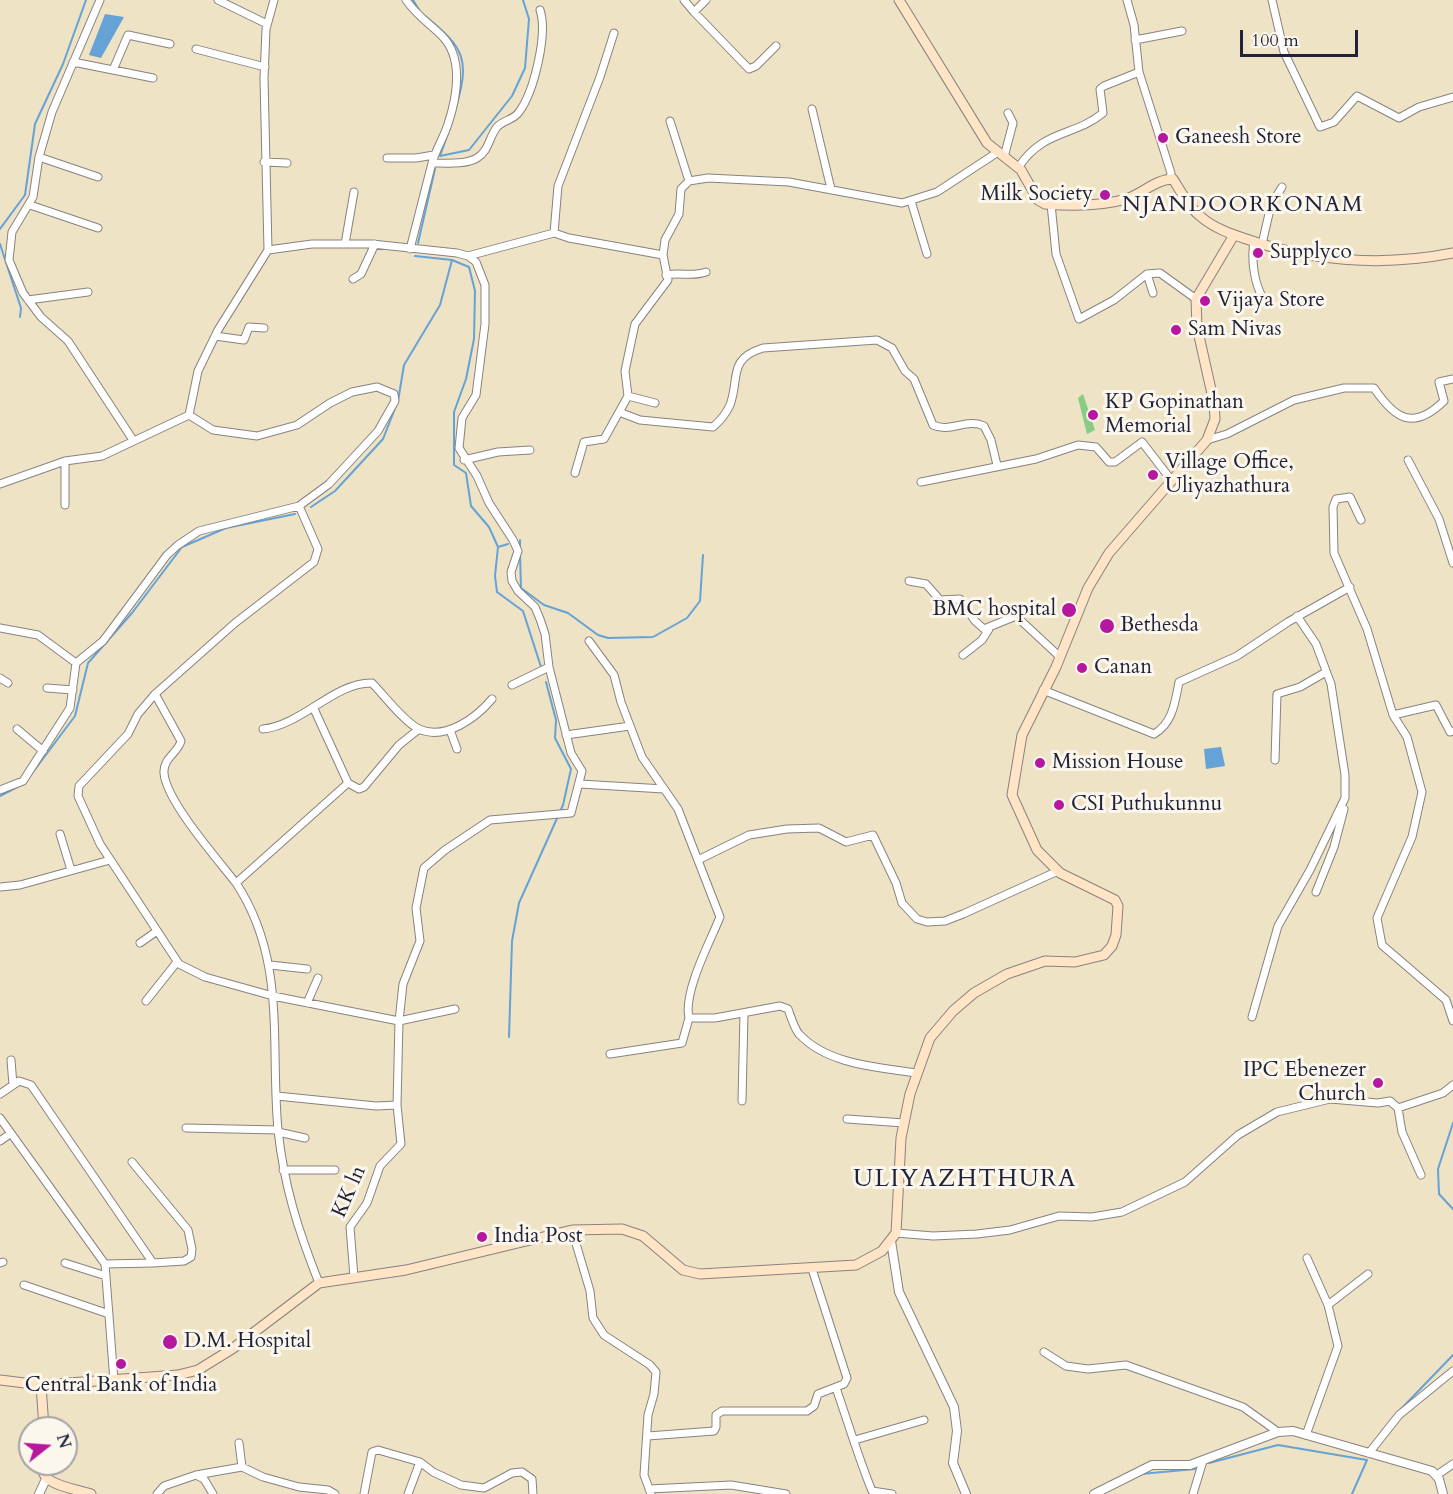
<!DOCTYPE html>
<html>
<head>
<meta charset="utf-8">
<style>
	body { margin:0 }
	#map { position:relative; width:1453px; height:1494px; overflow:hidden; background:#efe3c5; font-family:Cardo,serif }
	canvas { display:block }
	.north { position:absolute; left:18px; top:1416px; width:60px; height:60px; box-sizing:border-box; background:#fbf7ec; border:2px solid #a4a2a5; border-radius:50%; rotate:73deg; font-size:16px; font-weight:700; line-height:24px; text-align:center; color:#22223b }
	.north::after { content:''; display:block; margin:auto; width:21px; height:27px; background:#b5179e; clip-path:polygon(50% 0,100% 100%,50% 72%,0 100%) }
	.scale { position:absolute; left:1240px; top:30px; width:118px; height:27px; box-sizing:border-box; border:3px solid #22223b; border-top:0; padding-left:8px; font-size:18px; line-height:21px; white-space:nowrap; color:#22223b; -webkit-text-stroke:4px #fbf7ec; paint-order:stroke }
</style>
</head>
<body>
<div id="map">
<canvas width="1453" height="1494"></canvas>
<div class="north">N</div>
<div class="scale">100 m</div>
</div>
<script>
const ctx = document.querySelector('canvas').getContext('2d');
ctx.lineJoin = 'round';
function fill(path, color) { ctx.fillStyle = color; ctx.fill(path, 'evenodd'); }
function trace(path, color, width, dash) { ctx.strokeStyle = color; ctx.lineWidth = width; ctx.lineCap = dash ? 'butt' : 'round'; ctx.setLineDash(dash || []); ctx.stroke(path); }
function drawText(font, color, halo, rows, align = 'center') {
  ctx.font = font + ' Cardo,serif'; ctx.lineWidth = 6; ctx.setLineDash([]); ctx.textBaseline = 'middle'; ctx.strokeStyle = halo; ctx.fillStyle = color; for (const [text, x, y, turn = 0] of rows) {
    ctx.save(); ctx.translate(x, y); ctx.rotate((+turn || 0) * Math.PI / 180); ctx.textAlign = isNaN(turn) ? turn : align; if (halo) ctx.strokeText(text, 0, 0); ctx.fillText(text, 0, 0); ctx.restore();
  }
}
fill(new Path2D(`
	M1083,394l12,36 -8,4 -9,-36z`), '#88cc86');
fill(new Path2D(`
	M105,14l19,3 -23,41 -12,-3z
	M1221,747l4,19 -19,3 -2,-20z`), '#65a2d6');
trace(new Path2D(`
	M413,0l8,13
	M425,16c41,33 45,44 30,95
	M440,156l29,-6 43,-54 13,-28 4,-49 -6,-19
	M440,156l11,-31
	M0,229l25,-34 10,-71 28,-60 23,-64
	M418,243l17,-74
	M0,244l21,64 -1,9
	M415,256l37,4 17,7 6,24 -1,48 -8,40 -12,33v53l12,8 5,33 18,21 9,20 -3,29 2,16 26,19 18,56
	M398,401l6,-36 36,-60 12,-45
	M311,507l24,-16 48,-52 13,-33
	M498,547l10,-3
	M520,549v-9
	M520,555l1,33 23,17 24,8 30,22 10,3 45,-1 34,-19 13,-17 3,-46
	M27,780l48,-64 13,-53 44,-50 50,-66 44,-19 69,-14
	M0,796l23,-12
	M509,1037l3,-96 7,-38 44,-98 8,-36 -16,-31 1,-18 -10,-38
	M1453,1123l-15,46 1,25 14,15
	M1401,1409l52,-54
	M1378,1437l8,-10
	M1209,1463l69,-18 89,15 -15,34
	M1141,1474l54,-5`), '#65a2d6', 2);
const minor = new Path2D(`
	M100,0l-48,112 -13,45 -6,40 -21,35 -3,28 14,33 18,24 27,24 65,99
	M218,0l49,24
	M406,0c12,17 22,22 36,36 22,22 15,61 6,88 -4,13 -12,25 -16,39 14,0 33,2 45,-5 12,-7 12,-21 20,-31 6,-7 17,-7 22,-15 15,-20 29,-78 21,-102
	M684,0l10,12 12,-12
	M1127,0l7,25 5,47 32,101 -1,6
	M1272,0l12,52 36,75 14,-5 23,-26 42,22 20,-11 34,-10
	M694,12l55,57 7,-3 20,-20
	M614,33l-14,44 -42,109 -4,47 15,5 94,17 2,-15 14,-26 2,-25 8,-8 19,-3 81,4 113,21 35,-11 61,-40
	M1135,40l47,-9
	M196,49l69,18
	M73,62l80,16
	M113,70l15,-35 42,9
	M812,109l19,80
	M670,121l19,60
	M39,157l59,20
	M1004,157l9,-34 -5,-10
	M387,158h29l18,-3
	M264,162l23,1
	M1018,168c25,-39 56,-31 85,-55l-3,-24 4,-3 35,-14
	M911,201l16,53
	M1051,204l5,50 23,65 35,-19 33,-26
	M30,205l68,23
	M1254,241c-3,19 0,43 10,59
	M345,244l9,-52
	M1262,244l9,-39 11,-18
	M410,249l22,-86
	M268,250l44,-6h60l85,9 11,3 8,6 9,23v39l-9,71 -14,23 -3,30 18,28 12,27 24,37 5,11 -7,21 1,9 6,10 17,16 5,12 5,15 4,33 22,86 11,18 -11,42 -81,7 -45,30 -21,18 -8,40 4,33 -17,43 -4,37 -2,84 4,39 -21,22 -13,37 -17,24 4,50
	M468,256l86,-23
	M666,275c15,-3 26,2 40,-3
	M353,279l8,-5 14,-30
	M1153,293l-6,-19 13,-1 36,26
	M28,300l60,-8
	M215,336l29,4 5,-13 15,1
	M628,396l27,7
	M619,412l21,8 73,7c7,-6 13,-13 17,-22 10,-26 -3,-46 33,-57l114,-8 15,8 13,23 9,8 19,46c16,8 35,-7 51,1l7,14 6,25
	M1207,440l20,-6 67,-34 50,-12h30c21,31 39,43 70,13l-5,-19 14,-3
	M464,460l34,-8 32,-2
	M1408,460l31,59 14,44
	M65,461v44
	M575,473l9,-31 20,-3 24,-43 -3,-25 10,-47 33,-44 -5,-25
	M921,482l115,-23 42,-14 18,2 13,15h6l27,-20 30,39
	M0,484l65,-23 37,-5 87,-41 9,-44 20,-41 50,-80 -4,-172 2,-49 8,-29
	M299,506l19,43 -4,13 -79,61 -80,71 26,47c-3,12 -18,17 -17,32 2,28 54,87 72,110l112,-100
	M1361,520l-11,-23 -14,2 -3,8 1,46 33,76 26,86 14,22 15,55 -10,45 -35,81 5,27 64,55 7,21
	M909,581l17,3 14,16 20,-1 15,22 9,8 32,-13 44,41
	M0,628l38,7 38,28
	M589,641l25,34 7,27 21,55 36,52 42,108c-10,25 -37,75 -31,101h26l65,-12 8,3c3,8 6,19 11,25 29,31 79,33 117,39
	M963,655l19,-15 7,-11
	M0,678l8,5
	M512,685l37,-18
	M47,688l26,2
	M1043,690l111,44c19,-11 21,-32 25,-52l58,-26 51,-34 62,-35
	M155,694l-17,20 -10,20 -49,52 -1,10 22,48 79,120 26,13 68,19 126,25 56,-12
	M314,709l34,74 11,6 5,-2 35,-42 20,-16
	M1393,715l43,-10 14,27 3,-1
	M17,729l26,22
	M263,729c39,-4 72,-47 109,-46 12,12 32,39 47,46 26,12 57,-11 73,-30
	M450,730l7,19
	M566,735l64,-9
	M1275,760l2,-66 23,-7 26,-15
	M580,784l84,5
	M0,790l23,-9 47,-73 6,-45 27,-22 64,-86 11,-10 21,-14 100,-25 30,-22 49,-53 17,-30 -1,-7 -17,-7 -25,5 -22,11 -33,22 -40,11 -44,-6 -24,-15
	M60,834l11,36
	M698,860l51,-25 38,-6 32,-1 27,14 27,-7 23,48 6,20 15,16 10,3 18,-1 18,-7 95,-43
	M236,883c51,77 34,160 42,247 6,56 20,100 41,153
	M0,887l20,-2 90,-25
	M1316,892l18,-45 10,-38
	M140,943l17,-12
	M270,965l37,4
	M146,1001l31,-39
	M307,1003l11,-25
	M1252,1017l26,-91 32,-56 35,-72v-23l-14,-91 -15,-40 -19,-28
	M610,1054l72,-11 7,-25
	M11,1060l2,25
	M0,1094l19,-13 12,4 122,178 -48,1
	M277,1096l99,10 21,-1
	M742,1101l2,-88
	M1398,1108l45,-15 10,-8
	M0,1118l105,146 9,117
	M847,1119l57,4
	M186,1128l92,2
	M278,1132l27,6
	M0,1141l10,-7
	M132,1162l56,68 4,19 -1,8 -7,4 -31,2
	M283,1170h52
	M572,1230l18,61 3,27 11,17 46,30 6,7 -2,22 -6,21 -4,60 7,19
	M896,1233l37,3 44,-2 33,-4 49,-14 33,1 30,-5 63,-30 53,-47 39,-23 53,-13 48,4 12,-2 8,7 4,24 19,43
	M0,1263l3,-1
	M65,1263l41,13
	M24,1285l85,29
	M1328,1305l40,-31
	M1044,1352l22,14 22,3 38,-4 117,42 35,25
	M836,1388c12,34 22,69 36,103l20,3
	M1306,1435l32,-89 -10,-41 -21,-47
	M648,1436l66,-5 2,-4v-12l6,-4h85l7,-5 4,-12 26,-10 3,-6 -35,-109
	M855,1440l69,-20
	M239,1443l3,24
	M1369,1453l30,-38 54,-44
	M196,1475l46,-8 21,10 36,10 29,3 7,4
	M1437,1475l16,-11
	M649,1489l82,-4 55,9
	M157,1494l7,-8 32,-11 8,4 9,15
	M364,1494l8,-42 6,-2 42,12 13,10 28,13 23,3 28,-15 10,-1 10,7 1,15
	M408,1494l12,-32
	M1193,1494l10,-33`);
const tertiary = new Path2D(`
	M891,1241l8,51 55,115 3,24 -4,32 13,31
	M39,1494l7,-15
	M1094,1494l58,-29h38l88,-33 15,-1 139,40 7,8 4,15`);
const secondary = new Path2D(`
	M899,0l88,143 34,27 17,30 7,4c24,2 57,2 81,-5 16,-5 30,-20 47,-20 8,13 16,28 27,37 17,15 38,20 58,27 64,19 130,23 195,10
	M0,1380l41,5 137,-10 20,-5 34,-21 87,-66 87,-13 166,-40 50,-1 21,7 40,34 17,4 156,-9 26,-14 14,-18 5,-95 9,-44 20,-56 23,-27 21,-18 33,-19 38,-13 30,1 29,-7 8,-9 4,-11 2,-29 -3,-6 -55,-27 -23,-23 -25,-55 10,-60 34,-68 32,-79 21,-35 98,-113 8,-21 -1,-16 -17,-76 -1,-28 38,-64
	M41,1385l3,43
	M42,1464c-2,22 32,24 49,30`);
trace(minor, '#888280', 9);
trace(tertiary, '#888280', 10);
trace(secondary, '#888280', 11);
trace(minor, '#fff', 7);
trace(tertiary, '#fff', 8);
trace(secondary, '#ffe4c6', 9);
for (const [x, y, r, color] of [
	[1163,138,6,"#b5179e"],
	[1105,195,6,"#b5179e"],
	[1258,253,6,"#b5179e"],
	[1205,301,6,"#b5179e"],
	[1176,330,6,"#b5179e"],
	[1093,415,6,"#b5179e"],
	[1153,475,6,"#b5179e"],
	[1069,610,8,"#b5179e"],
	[1107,626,8,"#b5179e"],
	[1082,668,6,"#b5179e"],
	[1040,763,6,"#b5179e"],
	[1059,805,6,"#b5179e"],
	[1378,1083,6,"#b5179e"],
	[482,1237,6,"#b5179e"],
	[170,1342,8,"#b5179e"],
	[121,1364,6,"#b5179e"]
]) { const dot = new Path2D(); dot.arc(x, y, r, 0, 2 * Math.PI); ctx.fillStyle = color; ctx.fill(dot); trace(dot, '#fbf7ec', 2); }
drawText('21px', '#22223b', '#fbf7ec', [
	["Ganeesh Store",1175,138],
	["Milk Society",1093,195,"right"],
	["Supplyco",1270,253],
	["Vijaya Store",1217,301],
	["Sam Nivas",1188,330],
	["KP Gopinathan",1105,403],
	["Memorial",1105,427],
	["Village Office,",1165,463],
	["Uliyazhathura",1165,487],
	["BMC hospital",1056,610,"right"],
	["Bethesda",1120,626],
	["Canan",1094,668],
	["Mission House",1052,763],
	["CSI Puthukunnu",1071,805],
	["IPC Ebenezer",1366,1071,"right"],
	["Church",1366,1095,"right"],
	["India Post",494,1237],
	["D.M. Hospital",184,1342],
	["Central Bank of India",121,1386,"center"]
], 'left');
drawText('21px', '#22223b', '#fbf7ec', [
	["KK ln",350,1192,-66]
]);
ctx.letterSpacing = '1.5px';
drawText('22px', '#22223b', '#fbf7ec', [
	["NJANDOORKONAM",1243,206]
]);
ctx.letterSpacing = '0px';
ctx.letterSpacing = '1.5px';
drawText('24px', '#22223b', '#fbf7ec', [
	["ULIYAZHTHURA",965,1180]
]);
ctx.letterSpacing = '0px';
</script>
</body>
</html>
